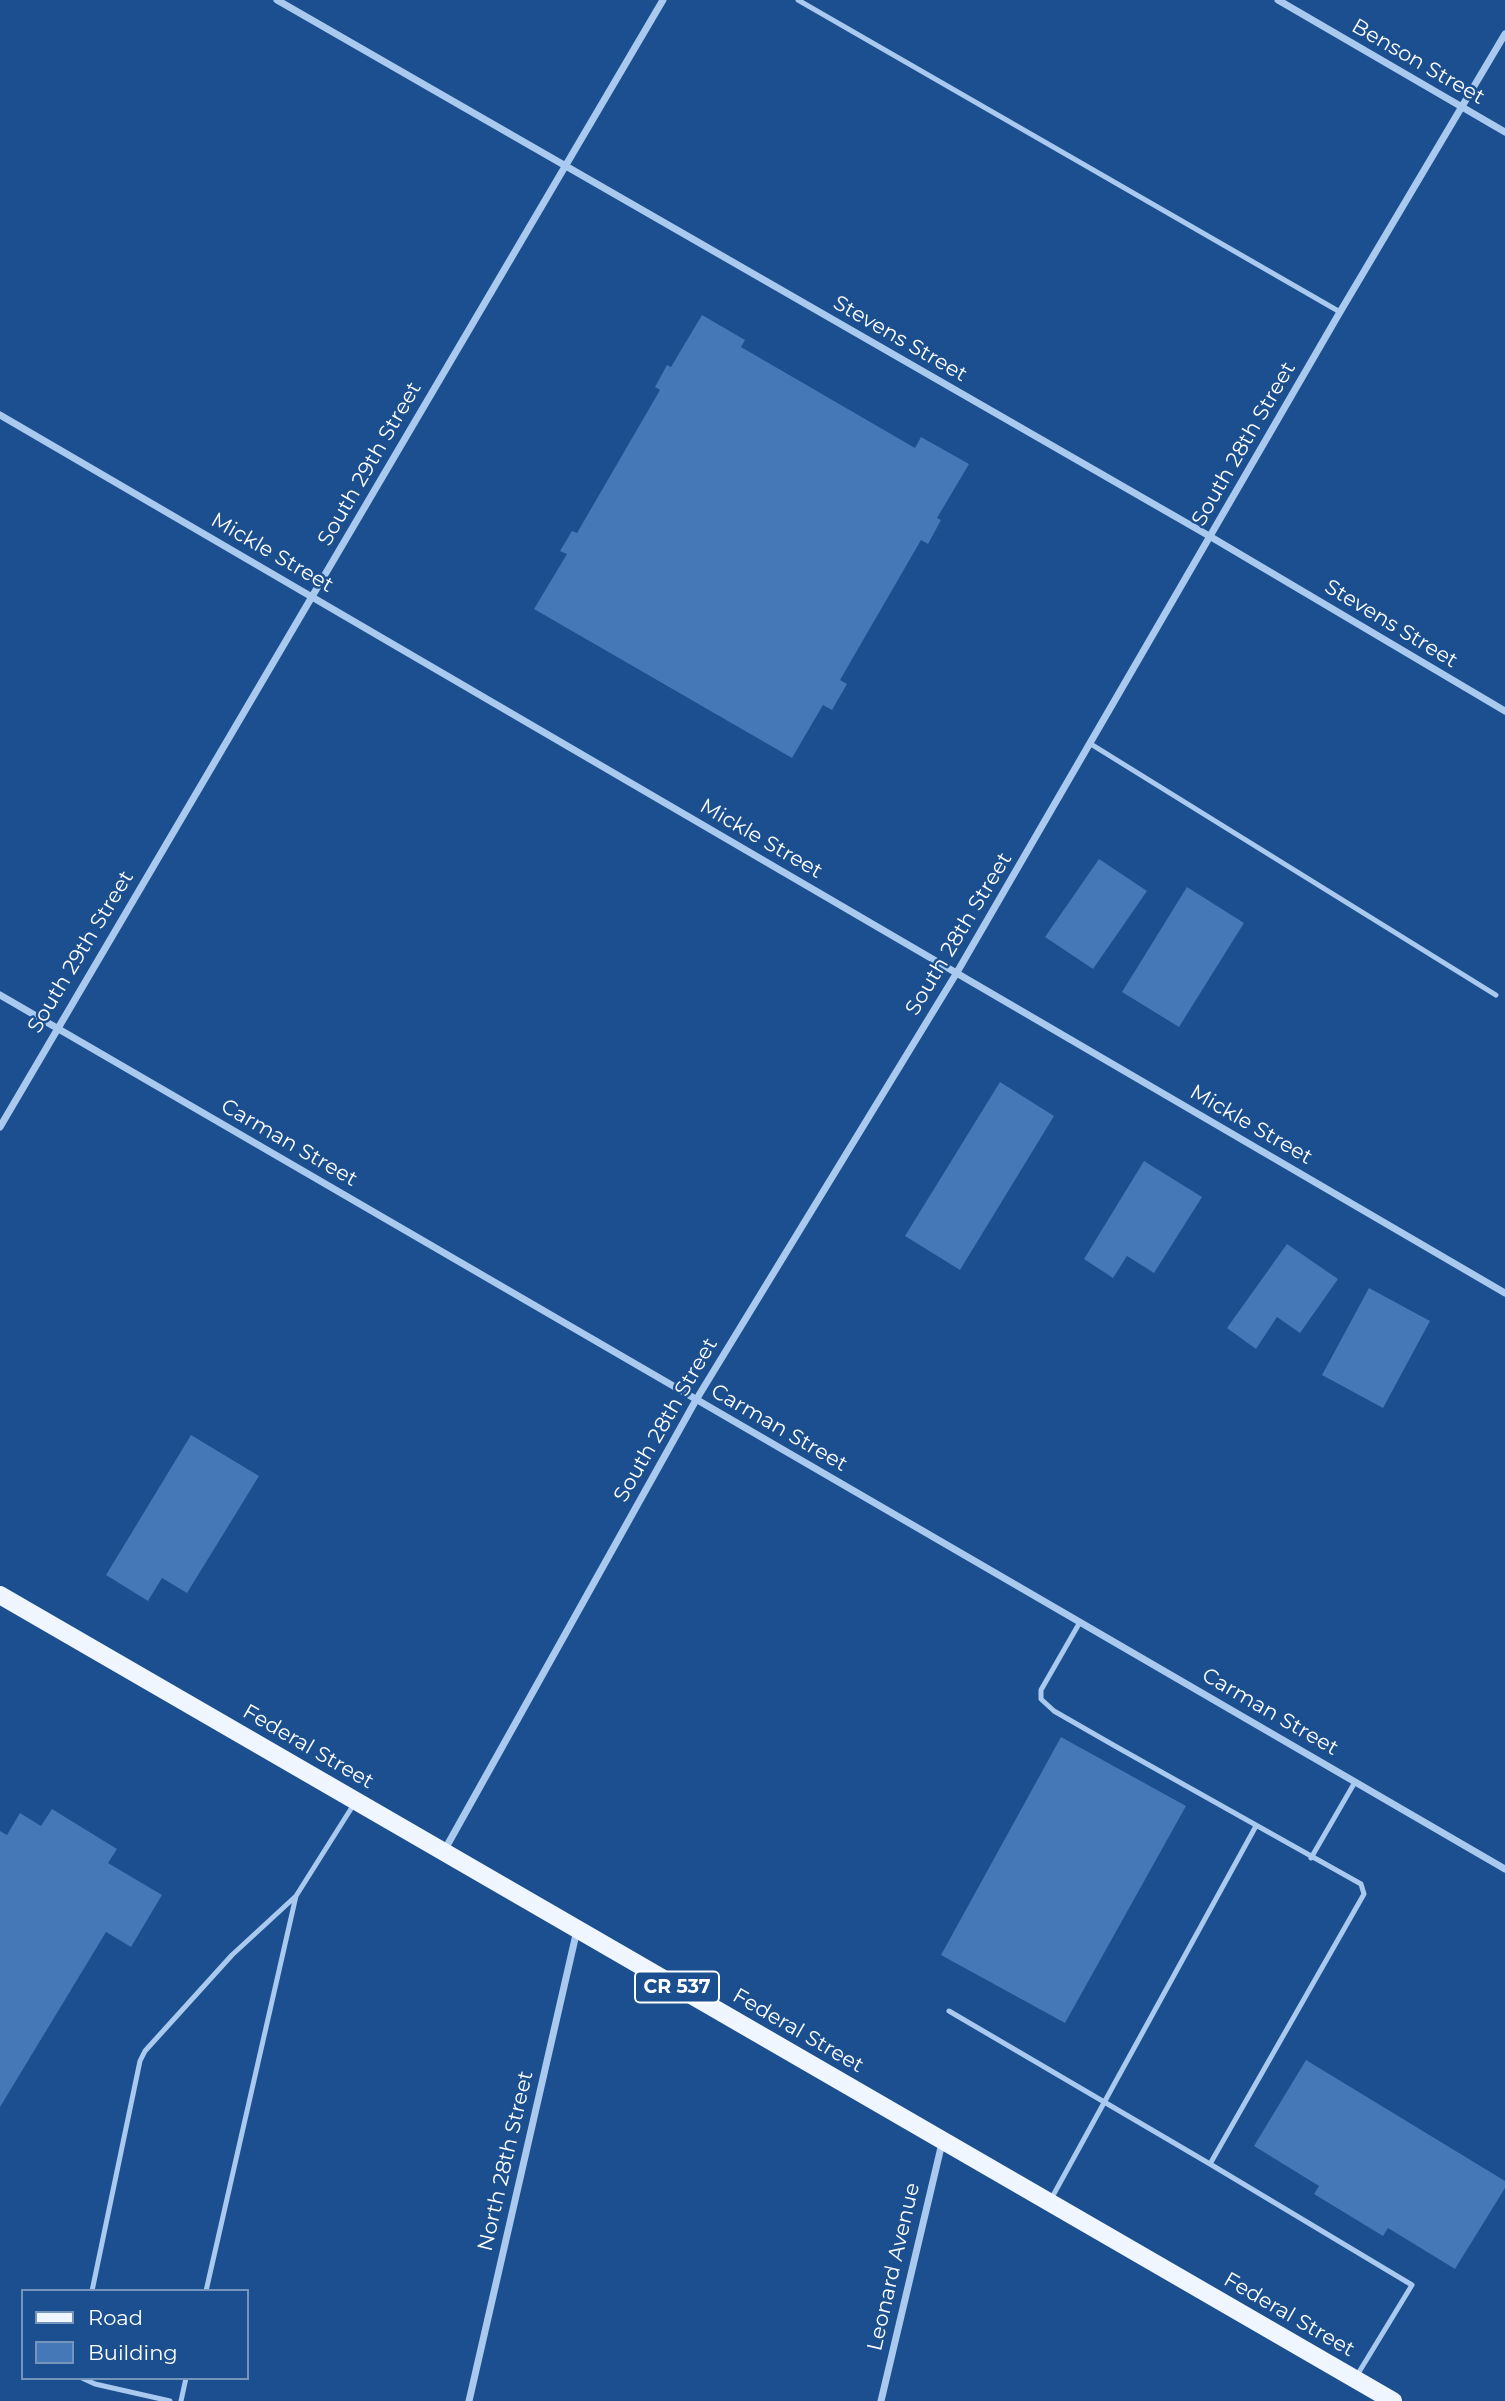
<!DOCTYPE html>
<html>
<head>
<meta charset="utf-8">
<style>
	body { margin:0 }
	#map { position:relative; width:1505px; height:2401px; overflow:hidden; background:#1b4f8f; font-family:Montserrat,sans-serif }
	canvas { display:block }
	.legend { position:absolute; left:21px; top:2289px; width:228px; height:91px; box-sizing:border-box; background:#1b4f8f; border:2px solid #7695bc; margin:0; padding:9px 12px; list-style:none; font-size:21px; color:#fff }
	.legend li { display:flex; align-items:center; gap:14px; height:35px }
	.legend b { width:35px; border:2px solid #7695bc }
</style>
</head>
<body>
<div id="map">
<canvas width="1505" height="2401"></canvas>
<ul class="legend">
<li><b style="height:9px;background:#f0f6ff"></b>Road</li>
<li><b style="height:19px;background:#4478b7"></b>Building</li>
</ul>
</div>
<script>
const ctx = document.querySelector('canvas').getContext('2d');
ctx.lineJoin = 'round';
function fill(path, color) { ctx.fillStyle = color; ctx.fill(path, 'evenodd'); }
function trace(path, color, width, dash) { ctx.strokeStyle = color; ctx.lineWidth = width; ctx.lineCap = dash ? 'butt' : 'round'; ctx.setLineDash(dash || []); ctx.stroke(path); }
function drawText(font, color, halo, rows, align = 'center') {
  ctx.font = font + ' Montserrat,sans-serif'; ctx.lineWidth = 5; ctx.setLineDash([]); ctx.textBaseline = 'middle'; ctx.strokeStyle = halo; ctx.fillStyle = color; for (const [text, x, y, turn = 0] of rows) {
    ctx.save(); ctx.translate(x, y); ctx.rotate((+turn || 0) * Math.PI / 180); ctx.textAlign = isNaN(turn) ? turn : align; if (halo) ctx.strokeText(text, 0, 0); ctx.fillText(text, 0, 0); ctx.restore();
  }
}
fill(new Path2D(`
	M702,315l43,25 -4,7 174,101 6,-11 48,27 -32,54 4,2 -13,24 -7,-4 -81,140 7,4 -15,26 -9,-5 -31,53 -258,-149 33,-55 -7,-3 12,-20 5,2 83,-143 -5,-3 12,-22 4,2z
	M1099,859l48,32 -54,78 -48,-32z
	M1187,887l57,36 -65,104 -57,-35z
	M1000,1082l54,34 -94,154 -55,-34z
	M1144,1161l58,36 -48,76 -27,-17 -14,22 -29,-19z
	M1287,1244l51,35 -38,54 -23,-16 -21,32 -29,-21z
	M1369,1288l61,33 -47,87 -61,-33z
	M191,1435l68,41 -72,117 -25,-15 -14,23 -42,-26z
	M1061,1737l125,69 -121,217 -124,-68z
	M52,1809l65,40 -9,14 54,32 -31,52 -25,-15 -106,175v-276l7,4 13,-22 21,13z
	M1306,2060l199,121v7l-50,81 -67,-41 -5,8 -69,-42 5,-8 -65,-40z`), '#4478b7');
trace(new Path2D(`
	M798,0l542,312
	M1091,744l405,251
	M1311,1858l44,-76
	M949,2011l261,153 154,-270 -3,-10 -246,-138 -61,-35 -13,-12v-9l39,-68
	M1210,2164l202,121 -56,92
	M1050,2201l206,-375
	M92,2291l48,-230 5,-10 87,-96 64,-59 58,-92
	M206,2291l90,-395
	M82,2378l13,6 75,17
	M181,2401l5,-23`), '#a9c9ee', 5);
trace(new Path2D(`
	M277,0l934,537 294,174
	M1278,0l227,132
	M0,415l1505,878
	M0,995l1505,874
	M0,1127l663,-1127
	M444,1851l252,-451 260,-426 384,-662 165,-278
	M469,2401l108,-471
	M881,2401l61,-258`), '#a9c9ee', 7);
trace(new Path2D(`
	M0,1595l1393,806`), '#f0f6ff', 18);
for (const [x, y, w] of [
	[677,1987,84]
]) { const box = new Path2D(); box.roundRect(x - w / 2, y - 15.5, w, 31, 5); ctx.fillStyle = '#1b4f8f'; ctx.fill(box); trace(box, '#fff', 2); }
drawText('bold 19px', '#fff', null, [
	["CR 537",677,1987]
]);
drawText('21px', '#fff', '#1b4f8f', [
	["Benson Street",1418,62,30],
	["Stevens Street",900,339,30],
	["South 28th Street",1244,444,-60],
	["South 29th Street",370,464,-60],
	["Mickle Street",272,553,30],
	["Stevens Street",1391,624,31],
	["Mickle Street",761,839,30],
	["South 28th Street",959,934,-59],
	["South 29th Street",81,952,-59],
	["Mickle Street",1251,1125,30],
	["Carman Street",289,1143,30],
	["South 28th Street",666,1420,-60],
	["Carman Street",779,1428,30],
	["Carman Street",1270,1712,30],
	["Federal Street",308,1747,30],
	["Federal Street",798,2031,30],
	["North 28th Street",506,2161,-77],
	["Leonard Avenue",894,2267,-77],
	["Federal Street",1289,2315,30]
]);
</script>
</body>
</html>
